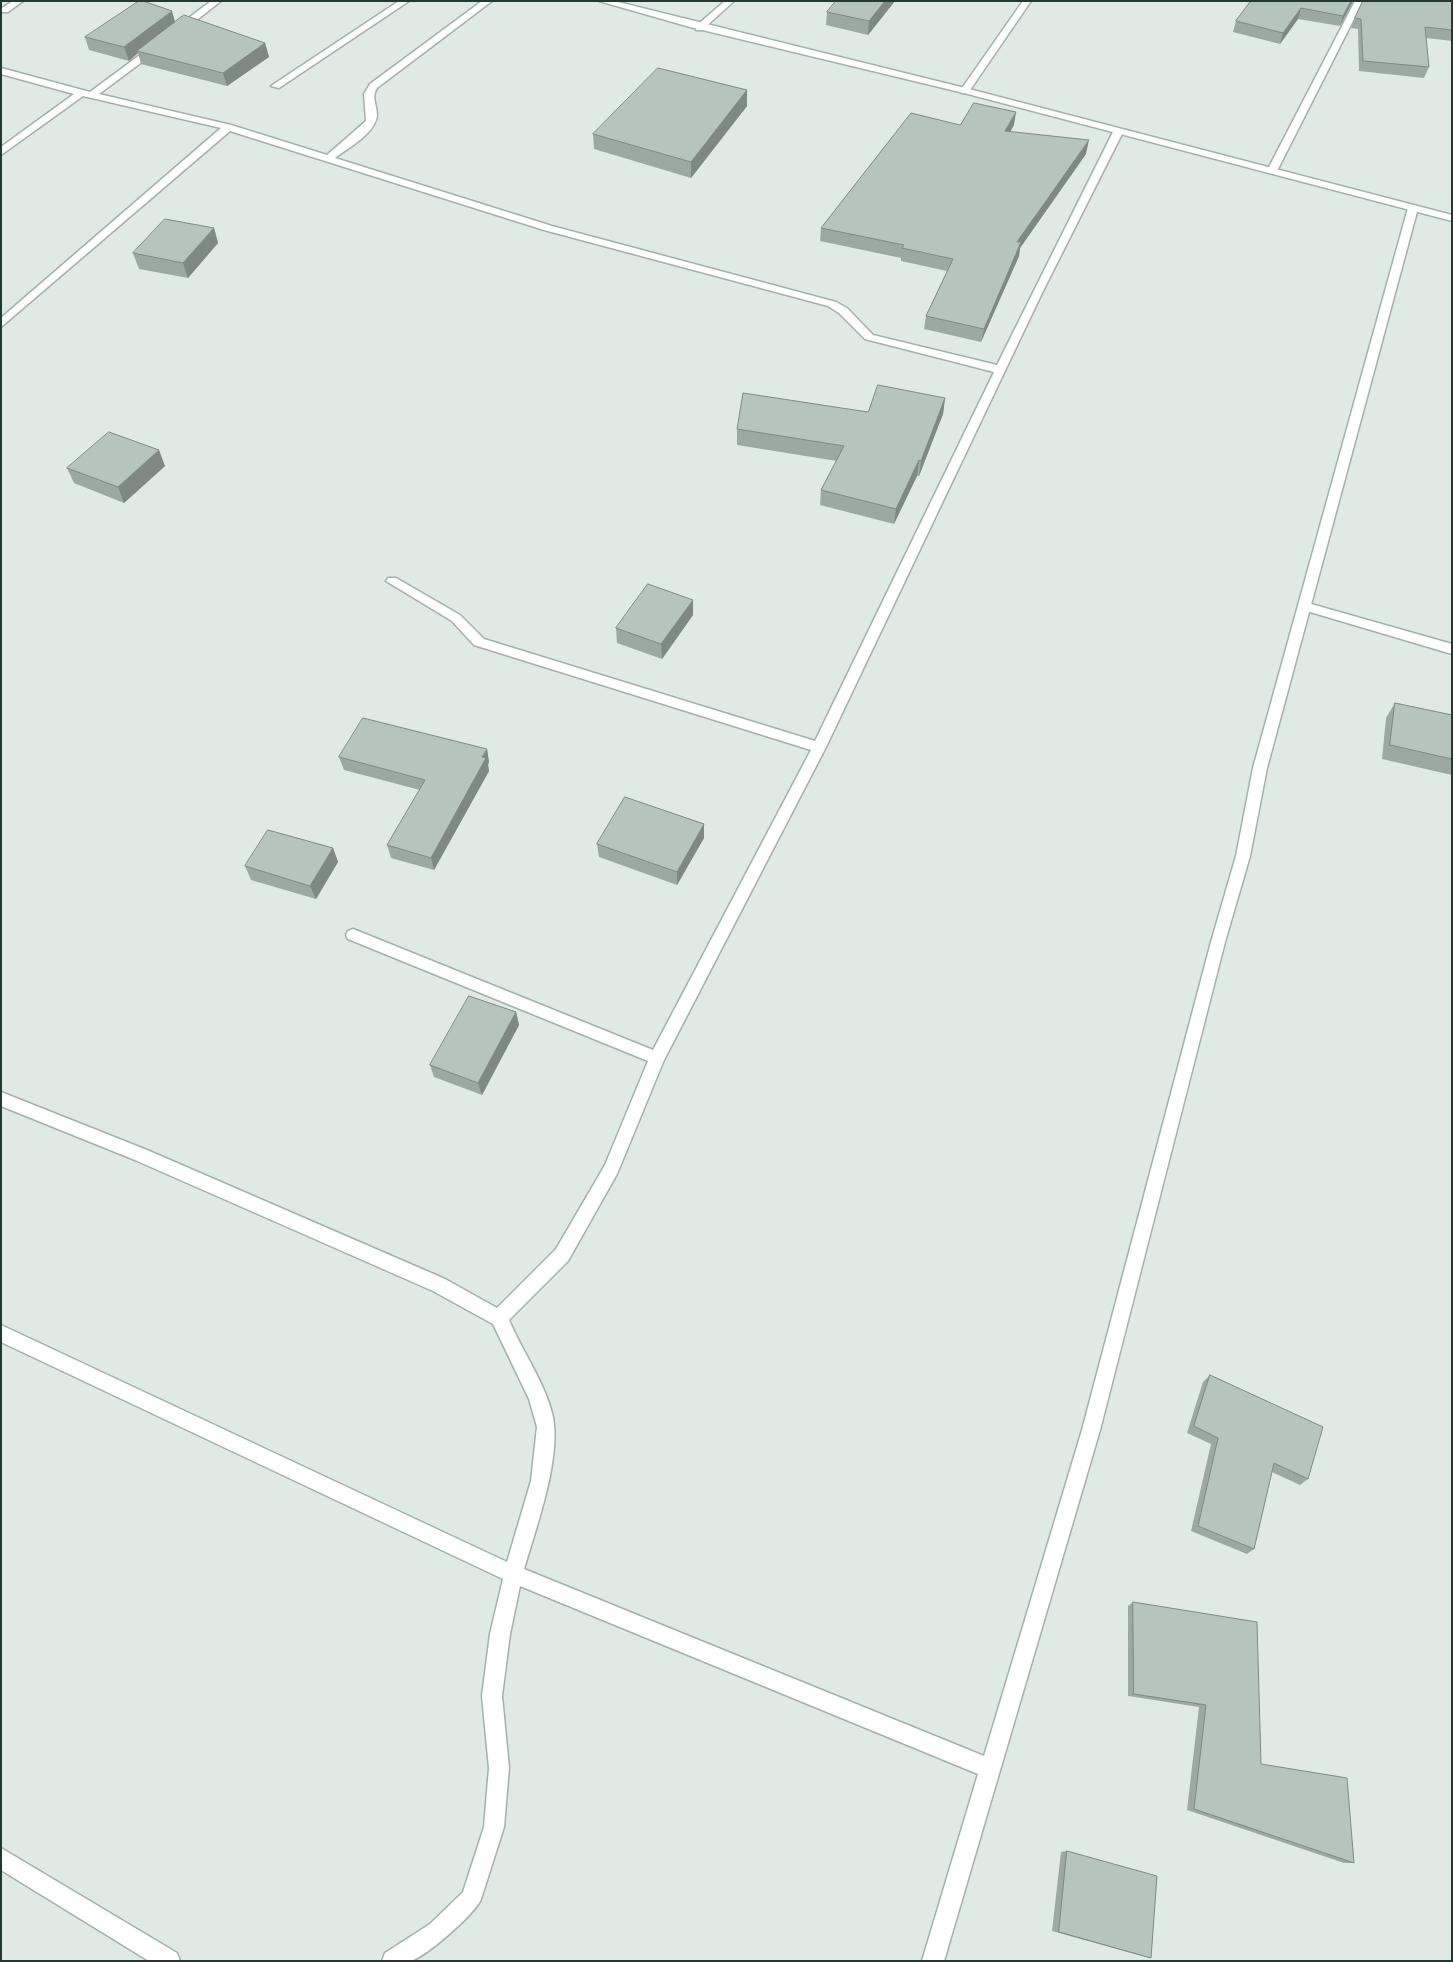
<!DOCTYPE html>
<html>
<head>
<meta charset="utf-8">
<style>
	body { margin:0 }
	#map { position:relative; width:1453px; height:1962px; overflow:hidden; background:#dfeae5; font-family:Mulish,sans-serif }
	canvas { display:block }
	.frame { position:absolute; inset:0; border:2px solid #213931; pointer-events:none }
</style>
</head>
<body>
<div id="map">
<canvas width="1453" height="1962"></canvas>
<div class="frame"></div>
</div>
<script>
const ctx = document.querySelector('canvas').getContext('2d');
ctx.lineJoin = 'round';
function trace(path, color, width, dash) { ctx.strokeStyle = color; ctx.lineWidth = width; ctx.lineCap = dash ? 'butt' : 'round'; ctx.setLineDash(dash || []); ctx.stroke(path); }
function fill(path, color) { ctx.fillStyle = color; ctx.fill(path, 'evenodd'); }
const lane = new Path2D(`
	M1304,602l148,42v10l-152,-45 -2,-3 2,-3z`);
const street = new Path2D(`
	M13,1h10l-15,11h-6v-4z
	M211,1h10l-41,32h-6v-4z
	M399,1h10l-130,87 -8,-2z
	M482,1h10l-115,87c-6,10 0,16 0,27 -1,18 -29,33 -42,43l217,68 284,76 11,6 26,27 124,30 116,-233 5,-3 5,3 -81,161 -216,454 -162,313 -47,114 -49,87 -59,59c13,31 35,61 43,93 11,41 -16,115 -28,156l460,187 98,-326 129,-488 25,-86 17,-88 155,-560 5,-3 5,3 -151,560 -17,88 -25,86 -125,488 -156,531h-22l56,-187 -458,-188 -10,48 -8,62 7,72 -5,59 -23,72c-5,14 -56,59 -71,62 -8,1 -19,0 -28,0l3,-8 45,-29 33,-32 21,-65 5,-59 -7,-72 8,-62 13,-55 -502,-237v-17l506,237 24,-81 6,-54 -8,-28 -36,-75 -60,-33 -298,-131 -134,-54v-14l146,58 298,129 52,29 59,-59 49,-84 43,-104 -300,-122 -2,-4 2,-4 5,-2 5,2 295,119 158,-300 -337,-105 -22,-24 -66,-40 2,-3h8l64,37 24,24 331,102 179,-369 -129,-33 -26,-26 -11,-7 -284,-76 -314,-99 -229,196v-9l220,-190 -138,-32 -82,59v-8l73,-53 -73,-20v-6l89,24 62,-46h6v4l-59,44 132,31 96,30 39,-34 -2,-27 6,-10z
	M725,1h9l-32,29h-6v-4z
	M1023,1h8l-63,92h-6l-2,-2z
	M1355,1h8l-85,168 -8,2 -2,-2z
	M1,1848l176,105 3,8h-31l-148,-91z`);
const secondary = new Path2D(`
	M599,1h15l355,88 483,126v6l-488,-128 -274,-66z`);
trace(lane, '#a2b1ab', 3);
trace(street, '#a2b1ab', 3);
trace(secondary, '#9fb5ac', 3);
fill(lane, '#fff');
fill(street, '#fff');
fill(secondary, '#fff');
fill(new Path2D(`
	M895,1l-27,34 -42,-10 1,-13z
	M1251,1h102l-13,25 -42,-7 -18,25 -47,-12 3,-11z
	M1452,1v40l-26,-3 3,29 -5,11 -65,-7 -1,-42 -7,-1 4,-10z
	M175,22l90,21 4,14 -42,29 -86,-22 -3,-11 -9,8 -40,-11 -4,-13z
	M747,90v16l-56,72 -97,-29 -1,-15z
	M960,125h54l-4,7 76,22 -66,94 -1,8 -38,86 -57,-13 2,-13 21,-45 -46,-10v-3l-81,-17 1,-13z
	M214,228l4,15 -30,35 -49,-9 -6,-16z
	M945,398l-2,16 -24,62h-2l-23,48 -74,-19 1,-15 16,-29 -100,-16v-16l131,-17z
	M165,466l-41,37 -50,-20 -7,-15z
	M693,615l-31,44 -45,-16 -1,-15z
	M1395,703l57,12v60l-70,-16 4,-41z
	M487,749l2,13 -1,3 1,6 -55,99 -43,-12 -4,-13 33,-55 -76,-20 -5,-13z
	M704,824v14l-27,47 -78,-28 -2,-13z
	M333,848l5,14 -22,37 -65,-19 -6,-14z
	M516,1012l3,13 -37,70 -48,-18 -4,-12z
	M1210,1375l98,104 -8,6 -28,-13 -18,77 -7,5 -56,-23 20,-87 -24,-11 16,-51z
	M1133,1602l128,162 93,99h-10l-157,-53 12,-103 -71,-11v-90z
	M1067,1851l84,107 -9,-2 -90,-25 9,-79z`), '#9ca9a3');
fill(new Path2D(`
	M885,1h10l-27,34 1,-14z
	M1351,1h2l-13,25 3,-10z
	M1301,8l-3,11 -18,25 3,-11z
	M172,11l4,14 -39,26 1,2 -9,8 -5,-14z
	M265,43l4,14 -42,29 -4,-13z
	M747,90v16l-56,72v-16z
	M1016,112l-2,13 -11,19 2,-13z
	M1089,140l-3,14 -66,94 -1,8 -38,86 3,-13 33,-87z
	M214,228l4,15 -30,35 -5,-15z
	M945,398l-2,16 -24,62 2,-15z
	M159,450l6,16 -41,37 -6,-16z
	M919,460l-2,16 -23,48 2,-15z
	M693,600v15l-31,44 -1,-15z
	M487,749l2,13 -1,3 1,6 -55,99 -3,-12z
	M704,824v14l-27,47v-13z
	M333,848l5,14 -22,37 -6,-13z
	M516,1012l3,13 -37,70 -4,-12z`), '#7f8984');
const building = new Path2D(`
	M139,1h4l29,10 -48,36 -39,-10z
	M836,1h49l-16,20 -42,-9z
	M1251,1h100l-8,15 -42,-8 -18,25 -47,-12z
	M1363,1h89v29l-27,-3 4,40 -66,-6 -2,-42 -6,-1z
	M184,15l81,28 -42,30 -86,-22z
	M658,68l89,22 -56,72 -98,-28z
	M974,103l42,9 -11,19 84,9 -72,102h4l-37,87 -58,-13 27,-57 -51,-11 2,-3 -83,-17 90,-115 49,12z
	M165,219l49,9 -31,35 -50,-10z
	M878,385l67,13 -24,63 -2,-1 -23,49 -75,-19 23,-44 -107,-17 6,-36 125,19z
	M109,432l50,18 -41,37 -51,-19z
	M648,584l45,16 -32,44 -45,-16z
	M1395,703l57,12v44l-62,-14z
	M363,718l124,31 -5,8 4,1 -55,100 -44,-13 38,-65 -86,-23z
	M625,797l79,27 -27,48 -80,-28z
	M268,830l65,18 -23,38 -65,-20z
	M469,996l47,16 -38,71 -48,-18z
	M1210,1375l113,52 -15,52 -34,-16 -20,86 -56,-23 20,-88 -24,-12z
	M1133,1602l124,20 4,142 86,14 7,85 -160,-54 12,-104 -72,-11z
	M1067,1851l90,25 -6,82 -92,-26z`);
fill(building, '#b5c4bd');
trace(building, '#7f8984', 1);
</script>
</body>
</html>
